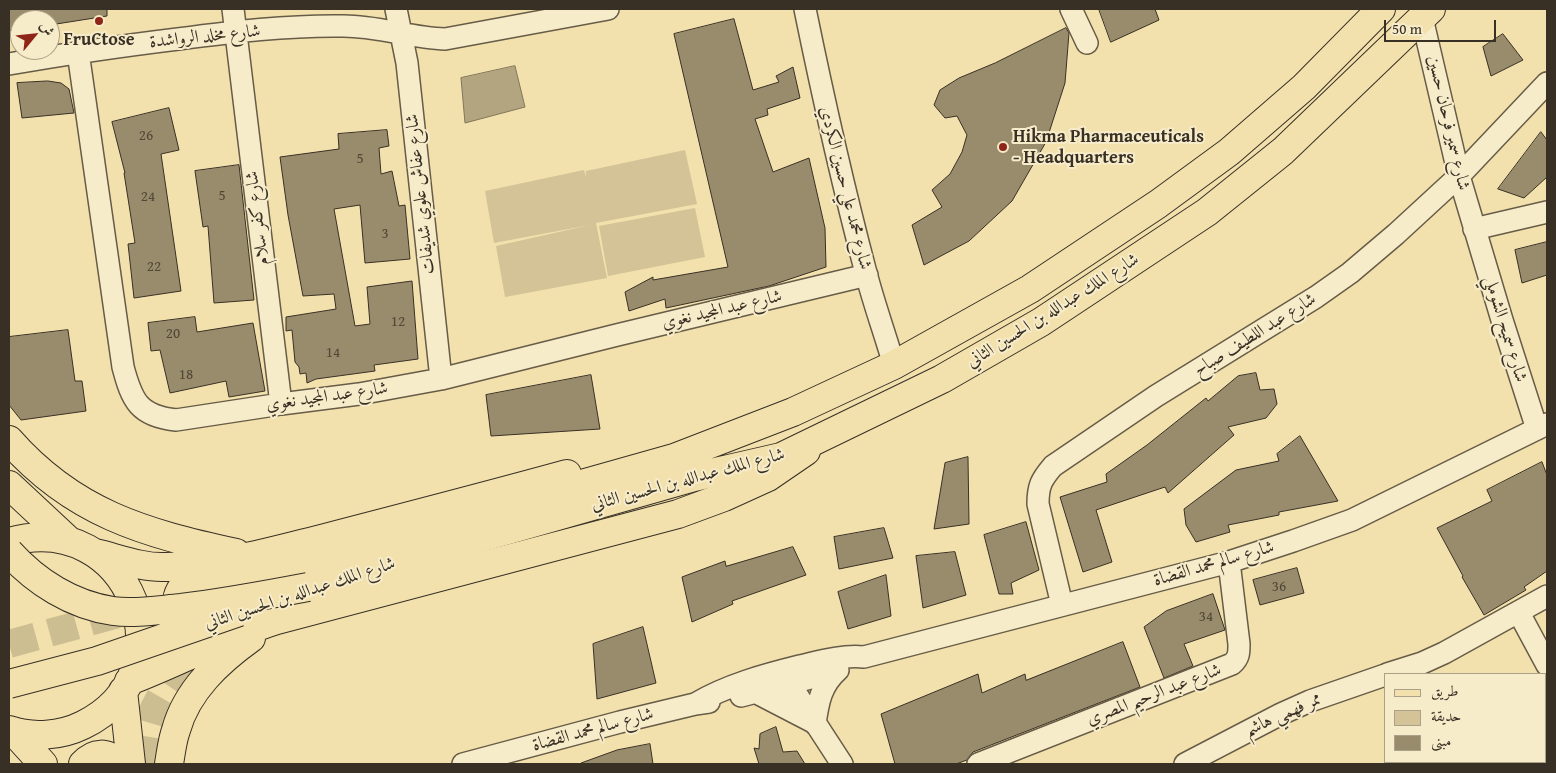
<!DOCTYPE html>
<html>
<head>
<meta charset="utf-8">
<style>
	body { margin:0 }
	#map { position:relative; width:1556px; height:773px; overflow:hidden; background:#f2e1ad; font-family:"Gentium Book Plus",Amiri,serif }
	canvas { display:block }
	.frame { position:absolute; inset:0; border:10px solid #393025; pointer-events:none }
	.legend { position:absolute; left:1384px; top:673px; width:162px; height:90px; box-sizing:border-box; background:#f7ecca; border:1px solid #aba188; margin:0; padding:6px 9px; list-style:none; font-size:15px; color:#393025 }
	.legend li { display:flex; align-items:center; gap:10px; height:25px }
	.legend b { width:25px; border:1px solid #aba188 }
	.north { position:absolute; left:10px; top:10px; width:50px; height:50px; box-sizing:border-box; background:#f7ecca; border:1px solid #aba188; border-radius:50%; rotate:62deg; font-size:14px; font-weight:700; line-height:20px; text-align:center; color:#393025 }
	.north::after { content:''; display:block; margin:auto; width:18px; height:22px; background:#8f2418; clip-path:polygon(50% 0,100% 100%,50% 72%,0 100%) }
	.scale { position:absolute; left:1384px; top:20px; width:112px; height:22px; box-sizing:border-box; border:2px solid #393025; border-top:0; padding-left:6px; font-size:15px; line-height:18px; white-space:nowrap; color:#393025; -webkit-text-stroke:4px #f7ecca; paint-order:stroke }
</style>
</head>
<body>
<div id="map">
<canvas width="1556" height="773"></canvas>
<div class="frame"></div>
<ul class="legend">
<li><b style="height:6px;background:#f2e1ad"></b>طريق</li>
<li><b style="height:14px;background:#d3c396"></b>حديقة</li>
<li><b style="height:14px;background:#998c6c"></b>مبنى</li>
</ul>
<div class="north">ش</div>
<div class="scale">50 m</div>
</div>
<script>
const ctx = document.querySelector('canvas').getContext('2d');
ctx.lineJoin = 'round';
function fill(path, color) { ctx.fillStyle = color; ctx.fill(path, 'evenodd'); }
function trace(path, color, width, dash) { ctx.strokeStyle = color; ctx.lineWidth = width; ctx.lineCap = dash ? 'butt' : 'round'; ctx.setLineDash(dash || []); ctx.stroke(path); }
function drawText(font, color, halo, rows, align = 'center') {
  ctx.font = font + ' "Gentium Book Plus",Amiri,serif'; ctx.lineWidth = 4; ctx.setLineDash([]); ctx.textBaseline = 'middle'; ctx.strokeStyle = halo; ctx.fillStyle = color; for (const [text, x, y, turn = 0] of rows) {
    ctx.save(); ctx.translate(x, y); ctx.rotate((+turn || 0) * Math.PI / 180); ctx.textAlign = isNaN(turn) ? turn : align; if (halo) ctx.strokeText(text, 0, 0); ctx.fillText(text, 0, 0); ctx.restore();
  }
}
fill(new Path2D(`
	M685,150l12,54 -101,19 11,55 -102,19 -9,-51 94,-21 -96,18 -9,-52 99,-21 2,7v-6z
	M695,208l10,49 -97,19 -9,-50z`), '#d3c396');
const water = new Path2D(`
	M515,66l10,41 -60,16 -4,-45z`);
fill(water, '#b3a57f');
trace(water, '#82765b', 1);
const building = new Path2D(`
	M9,9h98v7l-57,9v-5h-30v9l-11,2z
	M1099,9h56l4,11 -48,22z
	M734,19l19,71 26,-8 -3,-6 17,-9 7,31 -33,11 1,6 -13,4 18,53 36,-14 16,70 1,39 -57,19 -103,22 -1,-9 -36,12 -4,-19 28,-15v3l75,-13 -54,-233z
	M1066,28l3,5 -4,50 -19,59 -34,59 -43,40 -45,24 -12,-40 30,-18 -10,-17 18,-16 12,-22 5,-17 -10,-19 -12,2 -11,-13 6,-15 19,-12 36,-15z
	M1503,34l20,26 -32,16 -8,-29z
	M48,81l13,2 8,6 5,24 -52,5 -5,-35z
	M169,108l10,42 -18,4 20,137 -47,7 -6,-54 7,-1 -11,-70h1l-13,-51z
	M387,130l2,16 -10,2 2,26 11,-3 7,35 6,-1 5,54 -45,4 -5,-58 -26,4 21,117 15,-2 -3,-37 45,-6 6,78 -44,6 1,6 -59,8 -9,4 -1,-10 -6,1 -1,-7 -4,-5 -3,-32 -6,1v-14l50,-8 -2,-15 -31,2 -15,-81 -8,-58 59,-8 -1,-15z
	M1541,132l6,8v37l-23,21 -26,-9z
	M239,165l15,135 -40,3 -6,-77 -5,1 -8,-56z
	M1547,242v33l-25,8 -7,-33z
	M195,317l2,15 56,-9 12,68 -36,6 -3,-16 -56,12 -10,-43 -9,1 -3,-28z
	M68,330l7,51h7l4,30 -65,9 -12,-15v-68z
	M1256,373l4,17 14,-1 3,15 -11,14 -38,9 6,8 -66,58 -3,-6 -69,23 16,52 -29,10 -23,-75 47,-15 -1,-8 41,-29 59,-47 2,3 30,-25z
	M591,375l9,54 -109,7 -5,-41z
	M1300,436l38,65 -59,11v3l-51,10 2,7 -34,10 -10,-17 -2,-16 52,-39 43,-9 -2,-7z
	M968,457l1,67 -35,5 11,-66z
	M1542,462l5,13v96l-23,16 2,3 -42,25 -22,-38 1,-1 -26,-48 55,-27 -5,-11z
	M1026,522l13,48 -28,13 2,11h-14l-15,-59z
	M884,528l9,30 -54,11 -5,-32z
	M793,547l13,28 -74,26 1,3 -41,18 -10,-45 43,-16 1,5z
	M955,552l11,43 -43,13 -7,-52z
	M1297,568l7,25 -44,12 -7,-25z
	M886,575l5,41 -43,13 -10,-37z
	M1213,594l12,36 -41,14 9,22 -29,12 -20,-51 22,-16z
	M643,627l13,56 -59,16 -4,-55z
	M1123,642l17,45 -167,65 -6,8 -11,4h-61l-14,-50 97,-40 4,19 43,-19 1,6z
	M776,727l7,25 14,-1 8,13h-46l-5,-16 5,1 1,-15z
	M650,744l3,20h-72v-1l36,-13z`);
fill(building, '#998c6c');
trace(building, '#393025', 1);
trace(new Path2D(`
	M9,644l120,-33
	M142,764c2,-15 3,-32 8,-46 10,-26 28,-48 46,-69`), '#cdbe92', 28, [28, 14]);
const minor = new Path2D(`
	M233,9l48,395
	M396,9l11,54 34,316
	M805,9c18,88 38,177 61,264 8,31 19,61 28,92
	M1071,9l16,34
	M1422,18l37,158 43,144 35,109
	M78,52l45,315c9,34 16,49 53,53l105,-16 78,-10 82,-15 176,-44 250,-60
	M9,64c56,-10 112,-18 169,-25 54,-7 110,-14 166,-13 34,0 67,12 101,13l163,-30
	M1474,229l73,-17
	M1062,605l-24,-101c0,-18 3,-24 15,-38l103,-70 160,-99 34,-24 46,-39 63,-58 88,-93
	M1519,613l28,52
	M785,673l5,11 52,80
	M1387,674l35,-11 22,-10 103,-57
	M757,693l56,29
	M741,696l77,-20
	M695,704c32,-19 69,-29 105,-38 21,-5 42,-11 64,-9l365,-95 64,-21 59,-21 195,-96
	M815,724c3,-22 6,-39 23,-54
	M1440,762l2,2
	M463,764l157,-42 75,-18 14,-2
	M978,764l254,-100c7,-6 7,-11 7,-20l-10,-82
	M1185,764l96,-50 29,-13 75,-26
	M1532,764l4,-2`);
const major = new Path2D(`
	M9,440c64,73 135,93 227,113
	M9,485l59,55
	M9,542c121,-34 184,129 74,183 -22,11 -51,13 -74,5
	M95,553c22,5 47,15 70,14 54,0 108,-16 160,-29 81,-21 162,-42 242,-64
	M191,628c-30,-30 -6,-49 22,-63
	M129,681c50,-19 97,-45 148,-61l401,-106 46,-17 44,-20 38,-26
	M123,691l8,73
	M13,731l30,33
	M83,764c11,-12 24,-13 35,0
	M169,764c2,-11 3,-23 7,-34 11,-40 43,-69 75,-92`);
const highway = new Path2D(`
	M308,587l386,-110 87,-20 161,-78 99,-57 166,-110 76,-61 148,-142
	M206,590l468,-132 119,-46 101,-47 136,-76 128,-85 71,-52 75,-65 77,-78`);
trace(minor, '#675c47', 24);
trace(major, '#393025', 30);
trace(highway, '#393025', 30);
trace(minor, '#f7ecca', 21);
trace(major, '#f2e1ad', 28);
trace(highway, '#f2e1ad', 28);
const highwayBridge = new Path2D(`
	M9,552c27,30 63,53 104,59 22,3 45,-1 68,-3 42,-5 85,-13 127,-21
	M9,684l88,-23 142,-49`);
trace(highwayBridge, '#393025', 30, []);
trace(highwayBridge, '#f2e1ad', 28);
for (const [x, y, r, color] of [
	[99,21,5,"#8f2418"],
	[1003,147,5,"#8f2418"]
]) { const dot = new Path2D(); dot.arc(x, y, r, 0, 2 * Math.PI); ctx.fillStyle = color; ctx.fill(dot); trace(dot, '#f7ecca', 2); }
drawText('15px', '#514737', null, [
	["26",146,136],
	["5",360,159],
	["5",222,196],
	["24",148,197],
	["3",385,234],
	["22",154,267],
	["12",398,322],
	["20",173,334],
	["14",333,353],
	["18",186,375],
	["36",1279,587],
	["34",1206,617]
]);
drawText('18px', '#393025', '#f7ecca', [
	["شارع مخلد الرواشدة",205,37,-6],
	["شارع سمير فرحان حسين",1448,123,77],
	["شارع محمد علي حسين الكردي",845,188,76],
	["شارع عفاش علوي شديفات",421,194,-96],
	["شارع كفر سلام",258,218,-97],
	["شارع عبد المجيد نغوي",722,310,-13],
	["شارع الملك عبدالله بن الحسين الثاني",1053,311,-32],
	["شارع سميح الشوملي",1505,329,73],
	["شارع عبد اللطيف صباح",1255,335,-32],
	["شارع عبد المجيد نغوي",327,397,-8],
	["شارع الملك عبدالله بن الحسين الثاني",688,480,-15],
	["شارع سالم محمد القضاة",1214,564,-16],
	["شارع الملك عبدالله بن الحسين الثاني",300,594,-18],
	["شارع عبد الرحيم المصري",1154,695,-21],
	["ممر فهمي هاشم",1283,715,-24],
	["شارع سالم محمد القضاة",593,730,-15]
]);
drawText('bold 18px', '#393025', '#f7ecca', [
	["FruCtose",99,40],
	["Hikma Pharmaceuticals",1013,137,"left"],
	["- Headquarters",1013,158,"left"]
]);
</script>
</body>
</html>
